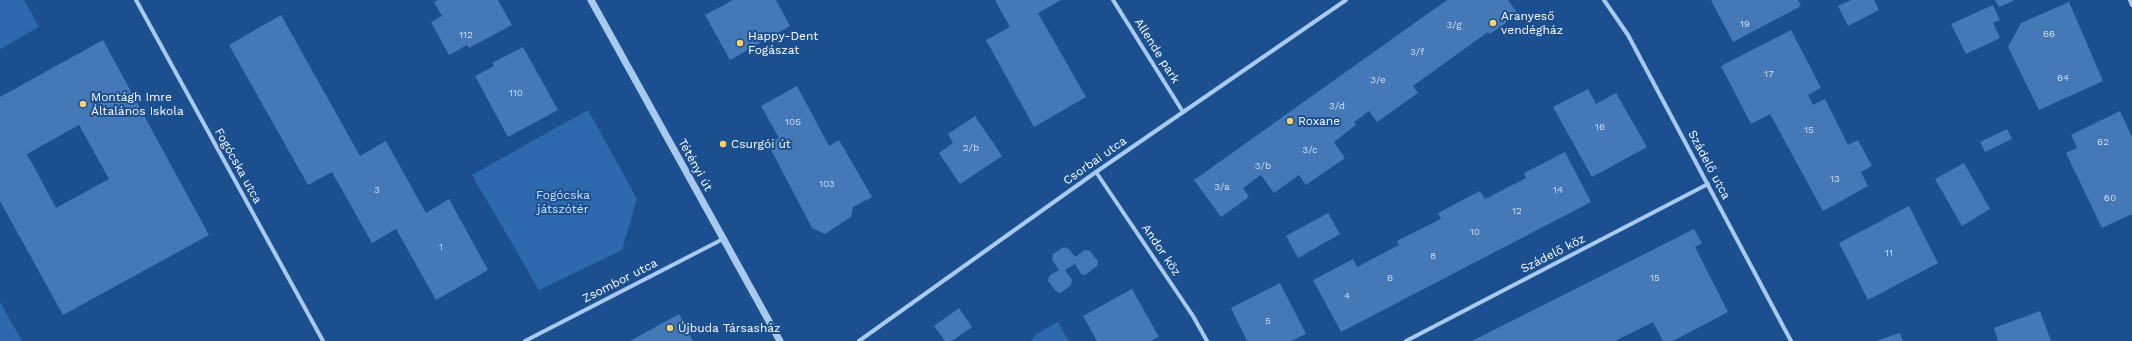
<!DOCTYPE html>
<html>
<head>
<meta charset="utf-8">
<style>
	body { margin:0 }
	canvas { display:block; background:#1b4f8f }
</style>
</head>
<body>
<canvas width="2132" height="341"></canvas>
<script>
const ctx = document.querySelector('canvas').getContext('2d');
ctx.lineJoin = 'round';
function fill(path, color) { ctx.fillStyle = color; ctx.fill(path, 'evenodd'); }
function trace(path, color, width, dash) { ctx.strokeStyle = color; ctx.lineWidth = width; ctx.lineCap = dash ? 'butt' : 'round'; ctx.setLineDash(dash || []); ctx.stroke(path); }
function drawText(font, color, halo, rows, align = 'center') {
  ctx.font = font + ' "Work Sans",sans-serif'; ctx.lineWidth = 4; ctx.setLineDash([]); ctx.textBaseline = 'middle'; ctx.strokeStyle = halo; ctx.fillStyle = color; for (const [text, x, y, turn = 0] of rows) {
    ctx.save(); ctx.translate(x, y); ctx.rotate((+turn || 0) * Math.PI / 180); ctx.textAlign = isNaN(turn) ? turn : align; if (halo) ctx.strokeText(text, 0, 0); ctx.fillText(text, 0, 0); ctx.restore();
  }
}
fill(new Path2D(`
	M0,0h24l15,27 -39,22z
	M588,110l49,89 -15,51 -83,40 -67,-115z
	M0,302l22,39h-22z
	M1058,322l11,19h-38l4,-6z`), '#2e69ad');
fill(new Path2D(`
	M438,0h60l14,25 -43,23 -2,-3 -18,10 -18,-33 11,-6 -8,-14z
	M733,0h43l14,26 -60,34 -25,-45z
	M995,0h66l-23,13 48,84 -52,30 -48,-87 24,-13z
	M1447,0h61l10,14 -28,20 -2,-2 -75,54 5,7 -41,29 -8,-11 -15,11 2,3 -22,17 11,16 -39,27 -7,-10 -25,18 -13,-18 -18,13 6,9 -28,20 -27,-37z
	M1711,0h87l3,6 -68,36z
	M1851,0h23l5,10 -31,16 -10,-20z
	M1995,0h20l-16,7z
	M2069,2l34,79 -64,29 -31,-63 13,-24z
	M1993,5l7,15 -7,3 7,15 -34,16 -15,-30z
	M281,15l79,141 26,-15 40,72 23,-14 39,71 -52,30 -40,-71 -24,14 -40,-71 -24,13 -79,-140z
	M1791,30l30,58 -13,7 5,10 12,-6 23,46 10,-5 14,26 -11,6 7,14 -45,25 -53,-97 -19,10 -30,-58z
	M103,40l106,195 -146,80 -63,-114v-104zM79,125l30,54 -53,29 -29,-54z
	M523,47l35,63 -50,27 -33,-61 19,-10 -2,-3z
	M797,86l32,60 10,-6 33,57 -19,10 -2,10 -26,17 -13,-6 -44,-84 11,-6 -18,-32z
	M1588,89l8,15 20,-11 31,54 -55,30 -39,-70z
	M2120,111l12,26v77l-30,14 -36,-75 11,-5 -6,-13z
	M975,116l27,40 -42,28 -21,-31 14,-10 -5,-9z
	M2007,129l5,10 -27,13 -5,-10z
	M1565,152l26,50 -250,130 -28,-52 40,-21 4,8 42,-22 -2,-4 44,-22 -3,-6 42,-22 5,8 41,-21 -2,-5z
	M1964,163l26,46 -28,17 -27,-47z
	M1909,206l29,57 -70,37 -29,-57z
	M1328,213l12,21 -42,24 -12,-22z
	M1694,229l8,14 -7,4 33,65 -55,29h-10l-10,-19 -38,19h-143z
	M1064,247l5,2 6,8 10,-7 5,1 8,10 -1,5 -12,9 -4,-1 -6,-10 -10,6 7,10 -1,5 -11,8 -4,-2 -8,-10 1,-5 10,-6 -7,-10 1,-6z
	M1280,283l26,51 -15,7h-44l-16,-33z
	M1132,289l27,48 -8,4h-54l-14,-25z
	M959,308l13,19 -20,14h-7l-11,-15z
	M2040,311l11,30h-53l-4,-13z
	M679,314l14,27h-63z
	M1900,333l3,8h-27z`), '#4478b7');
trace(new Path2D(`
	M136,0l187,341
	M1113,0l70,112
	M1604,0l24,35 163,306
	M2130,0l2,5
	M1096,172l97,144 14,25
	M525,341l198,-102
	M859,341l237,-169 250,-172
	M1406,341l302,-157`), '#a9c9ee', 4);
trace(new Path2D(`
	M591,0l189,341`), '#a9c9ee', 7);
for (const [x, y, r, color] of [
	[1493,23,4,"#ffd166"],
	[740,43,4,"#ffd166"],
	[83,104,4,"#ffd166"],
	[1290,121,4,"#ffd166"],
	[723,144,4,"#ffd166"],
	[670,328,4,"#ffd166"]
]) { const dot = new Path2D(); dot.arc(x, y, r, 0, 2 * Math.PI); ctx.fillStyle = color; ctx.fill(dot); trace(dot, '#1b4f8f', 1.5); }
drawText('10px', '#d0dded', null, [
	["19",1745,24],
	["3/g",1454,25],
	["66",2049,34],
	["112",466,35],
	["3/f",1417,52],
	["17",1769,74],
	["64",2063,78],
	["3/e",1378,80],
	["110",516,93],
	["3/d",1337,106],
	["105",793,122],
	["16",1600,127],
	["15",1809,130],
	["62",2103,142],
	["2/b",971,148],
	["3/c",1310,150],
	["3/b",1263,166],
	["13",1835,179],
	["103",827,184],
	["3/a",1222,187],
	["3",377,190],
	["14",1558,190],
	["60",2110,198],
	["12",1517,211],
	["10",1475,232],
	["1",441,247],
	["11",1889,253],
	["8",1433,256],
	["6",1390,278],
	["15",1655,278],
	["4",1347,296],
	["5",1268,321]
]);
drawText('12px', '#fff', '#1b4f8f', [
	["Aranyeső",1501,16],
	["vendégház",1501,30],
	["Happy-Dent",748,36],
	["Fogászat",748,50],
	["Montágh Imre",91,97],
	["Általános Iskola",91,111],
	["Roxane",1298,121],
	["Csurgói út",731,144],
	["Újbuda Társasház",678,328]
], 'left');
drawText('12px', '#fff', '#1b4f8f', [
	["Allende park",1157,51,58],
	["Csorbai utca",1095,161,-35],
	["Tétényi út",695,165,61],
	["Szádelő utca",1709,165,62],
	["Fogócska utca",238,166,61],
	["Andor köz",1161,250,56],
	["Szádelő köz",1553,254,-27],
	["Zsombor utca",620,281,-27]
]);
drawText('12px', '#cfe3fa', '#1b4f8f', [
	["Fogócska",563,195],
	["játszótér",563,209]
]);
</script>
</body>
</html>
